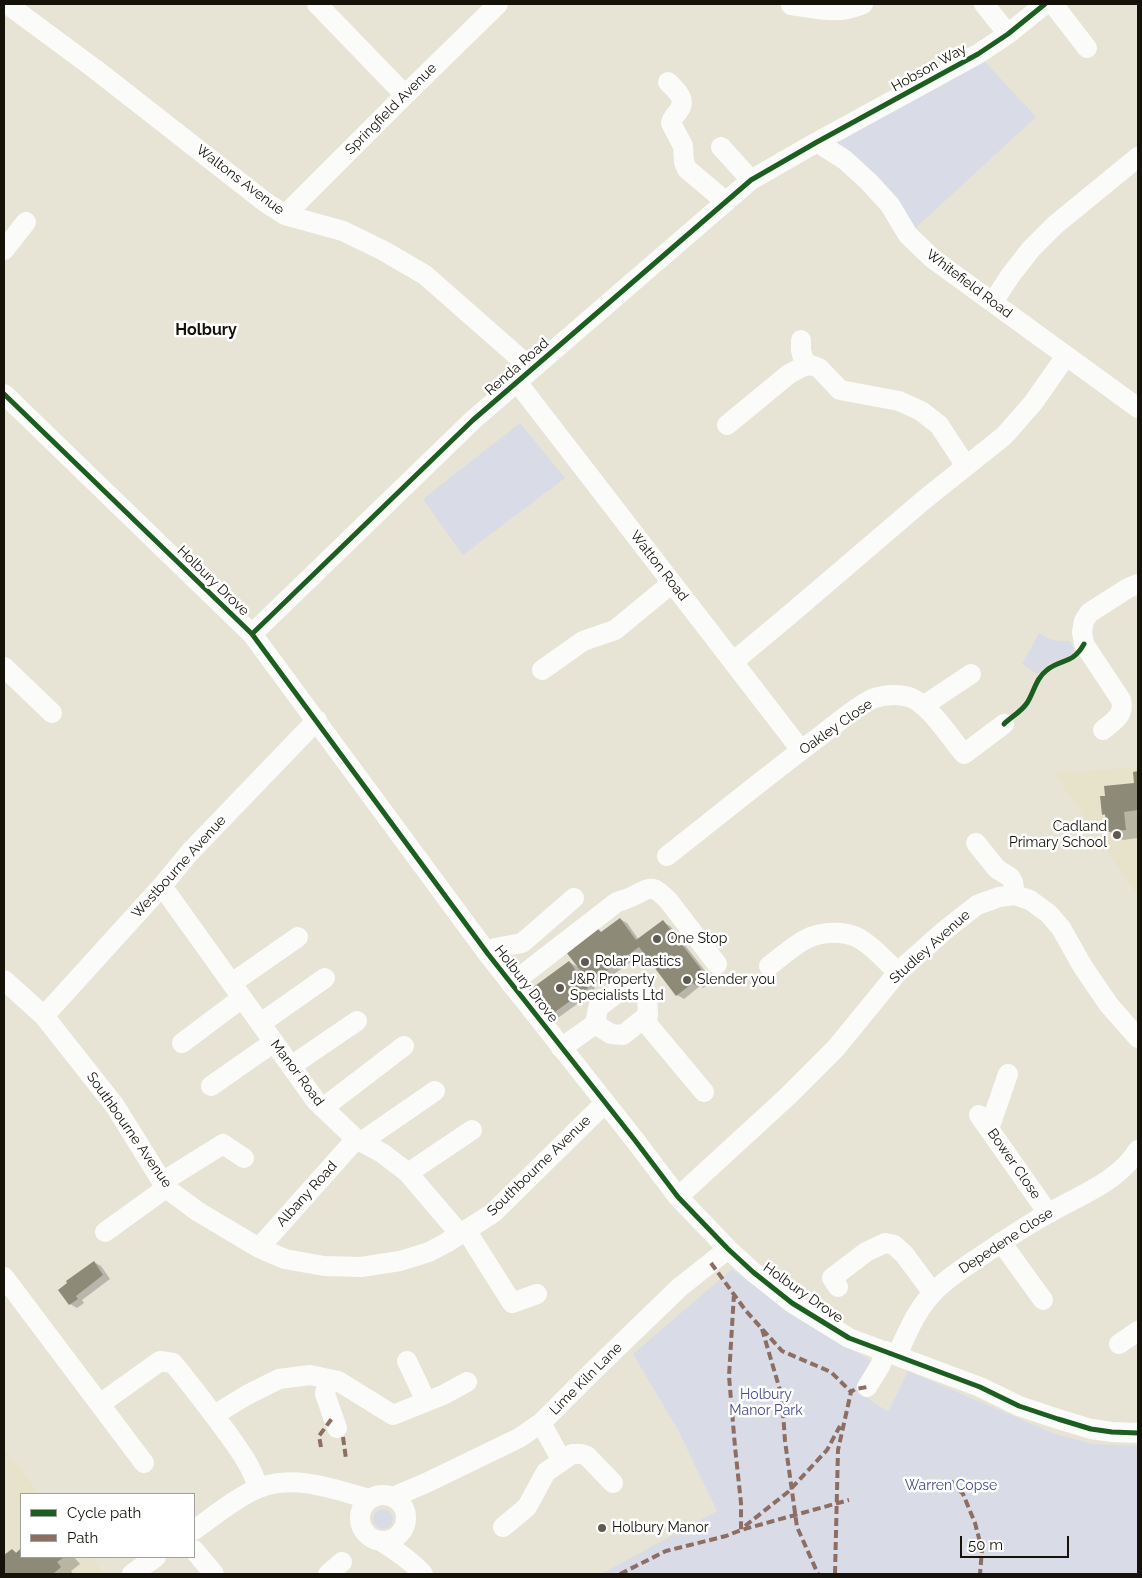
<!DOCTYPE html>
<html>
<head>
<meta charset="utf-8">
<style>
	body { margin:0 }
	#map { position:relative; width:1142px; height:1578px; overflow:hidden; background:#e7e4d6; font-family:Raleway,sans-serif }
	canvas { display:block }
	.frame { position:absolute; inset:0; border:5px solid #141209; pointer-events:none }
	.legend { position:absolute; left:20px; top:1493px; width:175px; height:65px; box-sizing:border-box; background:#fff; border:1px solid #a1a09d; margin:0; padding:6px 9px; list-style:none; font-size:15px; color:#141209 }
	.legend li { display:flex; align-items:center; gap:10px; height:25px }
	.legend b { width:25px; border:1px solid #a1a09d }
	.scale { position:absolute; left:960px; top:1536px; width:109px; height:22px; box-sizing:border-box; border:2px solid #141209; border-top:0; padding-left:6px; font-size:15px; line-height:18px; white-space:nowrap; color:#141209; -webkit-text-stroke:4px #fff; paint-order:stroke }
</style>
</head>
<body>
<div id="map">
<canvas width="1142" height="1578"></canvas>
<div class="frame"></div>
<ul class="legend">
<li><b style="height:6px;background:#1b5e20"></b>Cycle path</li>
<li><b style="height:6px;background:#8d6e63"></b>Path</li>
</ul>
<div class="scale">50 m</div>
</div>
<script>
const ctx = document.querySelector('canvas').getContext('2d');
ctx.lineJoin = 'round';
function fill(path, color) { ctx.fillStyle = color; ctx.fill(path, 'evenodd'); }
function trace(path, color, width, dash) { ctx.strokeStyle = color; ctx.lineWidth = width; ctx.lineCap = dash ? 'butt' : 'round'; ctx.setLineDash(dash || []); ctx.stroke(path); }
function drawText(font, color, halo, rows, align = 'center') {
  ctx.font = font + ' Raleway,sans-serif'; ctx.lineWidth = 5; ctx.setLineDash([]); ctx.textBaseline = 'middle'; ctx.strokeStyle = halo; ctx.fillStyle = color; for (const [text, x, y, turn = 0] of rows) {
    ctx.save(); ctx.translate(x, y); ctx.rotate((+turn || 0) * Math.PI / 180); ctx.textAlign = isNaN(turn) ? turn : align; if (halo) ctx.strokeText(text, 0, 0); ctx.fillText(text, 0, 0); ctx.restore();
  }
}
fill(new Path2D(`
	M1138,767v130l-84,-124z
	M4,1449l36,45h-19v63h70l14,17h-101z`), '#e7e3cb');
fill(new Path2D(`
	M978,54l58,63 -128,118 -91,-93z
	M520,423l45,55 -102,77 -40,-56z
	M1039,633c10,8 19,8 31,8l4,9 -2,5 -22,9 -13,10 -15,-10z
	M732,1269l61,45 78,47 -16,28 33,23 20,-41 147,63 37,10 46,2v128h-537l116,-63 -39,-81 -45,-76z
	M373 1519a10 10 0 1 1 20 0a10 10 0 1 1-20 0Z`), '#d9dbe7');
fill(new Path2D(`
	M1134,773h4v65l-15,2 -15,-9 -1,-15 -4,-2 3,-17 29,-13z
	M620,919l7,4 12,17 24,-18 7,4 43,55 -10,7 -3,-2 -16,13 -7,-4 -33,-43 -46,34 -7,-4 4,6 -2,2 1,2 -39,28 -6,-4 20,-54 11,6 17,-38 5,3z
	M94,1262l7,4 9,13 -28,21 2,3 -7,5 -7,-4 -10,-14z
	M12,1550l5,3 4,-3v7h53l6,7 -9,7 2,3h-69v-17z`), '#0003');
fill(new Path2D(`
	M1138,771v39l-14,2 2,18 -19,2 -2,-18 -3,1 -2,-19h5l-1,-10 30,-3 -1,-11z
	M620,918l16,22 27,-20 44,57 -12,8 -2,-2 -17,13 -37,-49 -49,36 -24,-31 31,-24 4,4z
	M569,961l8,11 2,-2 10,14 -2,2 1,2 -40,29 -20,-26z
	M94,1261l9,14 -27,21 2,3 -9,6 -11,-15 9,-7 -1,-2z
	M21,1548v9h43l-7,5 4,5 -8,7h-49v-19l8,-6 4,4z`), '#8d8a78');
trace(new Path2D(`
	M7,4l88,65 170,133 20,13 58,16 41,20 41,24 107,94
	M317,4l88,91
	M984,4l24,30
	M1053,4l34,44
	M791,5c26,4 47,10 72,-1
	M668,82c10,10 20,18 9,31 -3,4 -5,5 -6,10l12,23 1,16 3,7 39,33
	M817,142l28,18 24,22 21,23 18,30 25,24 205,149
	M721,147l30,33
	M285,215l120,-120 93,-91
	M4,250l22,-28
	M993,302l17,-26 21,-27 24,-24 83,-68
	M801,340v10l4,16
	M517,382l284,368
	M4,394l248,240 236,320 146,185 44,58 50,52 25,23 39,31 57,35 131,49 39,19 39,13 33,10 21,3 26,1
	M727,425l62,-51 13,-7 9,-2 8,3 21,22 59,11 22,10 18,14 27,41
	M252,634l221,-214 278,-240 66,-38 161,-88 30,-20 37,-30
	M733,662l61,-51 131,-112 79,-63 29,-33 33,-47
	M4,667l48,46
	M542,670l41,-29 32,-11 57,-47
	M923,706l48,-32
	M1103,730c11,-9 22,-15 18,-30l-37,-56 -2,-12 2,-11 5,-8 39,-25 10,-4
	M976,843l21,26 13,8 3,5 2,13
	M667,856c51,-40 101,-81 152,-119 14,-11 38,-31 53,-38 11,-4 25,-5 37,-2 21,7 41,41 55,57l40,-30
	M162,886l154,215 40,38 26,14 25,19 53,62
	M488,954l7,-6 27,-5 52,-45
	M769,966c25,-19 39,-36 72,-33 7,1 16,3 22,8 13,8 23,21 35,31
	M4,980l40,36 71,90 51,82 31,23 62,37 26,11 39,7 37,1 39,-6 29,-9 17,-9 47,-30 112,-110
	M232,983l66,-46
	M511,984l106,-82c5,-2 11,-3 16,-6 19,-9 18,-12 35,4l49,64
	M44,1016l118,-130 28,-34 127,-132
	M643,1019l61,73
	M261,1023l64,-45
	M182,1043l60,-45
	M561,1048l34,-24 3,-16 28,-22 10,-1 11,13 1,17 -25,20 -12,-1 -16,-10
	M291,1066l66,-45
	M211,1086l63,-44
	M323,1108l81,-62
	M979,1115l69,98
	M989,1129l19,-55
	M361,1142l74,-51
	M408,1173l64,-43
	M162,1182l61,-38 21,14
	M678,1197l110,-101 48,-48 62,-76 46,-41 33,-26 22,-8 16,-2 15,5 19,14 12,14 22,39 26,38 29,33
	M466,1230l46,73 25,-9
	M105,1232l61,-44
	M1001,1242l42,58
	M259,1248l97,-109
	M4,1277l140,186
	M838,1287l-6,-9 34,-26 19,-9 9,2 10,9 29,39
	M1119,1344l19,-13
	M897,1355c10,-21 19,-45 36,-62 11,-13 28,-23 42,-33 24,-16 48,-33 74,-47 31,-18 69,-31 89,-63
	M407,1361l19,40
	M328,1379l-3,15 12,34
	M867,1387l13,-21 6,-15
	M100,1404l60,-43 13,2c19,23 37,47 55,71 12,17 24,33 30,54
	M214,1415l33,-20 32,-16 31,-4 28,6 55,34 50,-20 24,-13
	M541,1423l21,38
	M360 1518a23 23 0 1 1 46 0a23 23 0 1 1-46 0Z
	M393,1497l33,-14 93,-45 22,-15 51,-51 88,-85 48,-38
	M503,1527l24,-20 19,-35 26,-18h9l6,2 26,27
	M194,1530c19,-13 44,-34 65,-42 37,-14 74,1 110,11
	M382,1542c15,9 29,19 41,32
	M194,1550l20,24
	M132,1574l24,-17
	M328,1574l14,-12`), '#fbfbf9', 20);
trace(new Path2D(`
	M711,1263l35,48 36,40 49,21 20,20
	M734,1294l-5,82 6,71 6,56v27
	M762,1329l20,68 3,44 12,86 21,47
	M343,1437l3,22
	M321,1447l-2,-11 14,-19
	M951,1481l12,13 12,29 7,27 -2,24
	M745,1526l43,-34 39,-42 13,-24
	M620,1574l46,-23 60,-15 15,-6 108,-30
	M835,1574l3,-124 13,-58 4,-3 12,-2`), '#8d6e63', 4, [8, 4]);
trace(new Path2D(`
	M4,394l248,240 236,320 146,185 44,58 50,52 25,23 39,31 57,35 131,49 39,19 39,13 33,10 21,3 26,1
	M252,634l221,-214 278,-240 66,-38 161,-88 30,-20 37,-30
	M1004,724c7,-7 17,-12 23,-21 7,-11 9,-25 20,-33 15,-12 25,-5 37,-26`), '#1b5e20', 5);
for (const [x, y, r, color] of [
	[1117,835,5,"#5e5c51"],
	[657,939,5,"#5e5c51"],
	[585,962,5,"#5e5c51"],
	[687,980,5,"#5e5c51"],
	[560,988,5,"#5e5c51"],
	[602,1528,5,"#5e5c51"]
]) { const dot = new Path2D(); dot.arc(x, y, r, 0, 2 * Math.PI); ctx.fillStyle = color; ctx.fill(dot); trace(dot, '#fff', 2); }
drawText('14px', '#141209', '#fff', [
	["Hobson Way",929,68,-29],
	["Springfield Avenue",391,109,-45],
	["Waltons Avenue",240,180,37],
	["Whitefield Road",969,284,37],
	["Renda Road",517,367,-41],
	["Watton Road",659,566,52],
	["Holbury Drove",213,581,44],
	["Oakley Close",836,727,-35],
	["Westbourne Avenue",179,867,-48],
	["Studley Avenue",930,947,-42],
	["Holbury Drove",526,984,52],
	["Manor Road",297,1073,53],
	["Southbourne Avenue",129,1130,55],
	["Bower Close",1014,1164,55],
	["Southbourne Avenue",539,1166,-44],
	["Albany Road",307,1194,-48],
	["Depedene Close",1006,1241,-33],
	["Holbury Drove",803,1293,35],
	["Lime Kiln Lane",586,1379,-45]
]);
drawText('14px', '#141209', '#fff', [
	["Cadland",1107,827,"right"],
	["Primary School",1107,843,"right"],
	["One Stop",667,939],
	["Polar Plastics",595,962],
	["J&R Property",570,980],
	["Specialists Ltd",570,996],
	["Slender you",697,980],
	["Holbury Manor",612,1528]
], 'left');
drawText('14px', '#464b8e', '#fff', [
	["Holbury",766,1395],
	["Manor Park",766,1411],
	["Warren Copse",951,1486]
]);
drawText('bold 16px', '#141209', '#fff', [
	["Holbury",206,330]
]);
</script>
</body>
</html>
